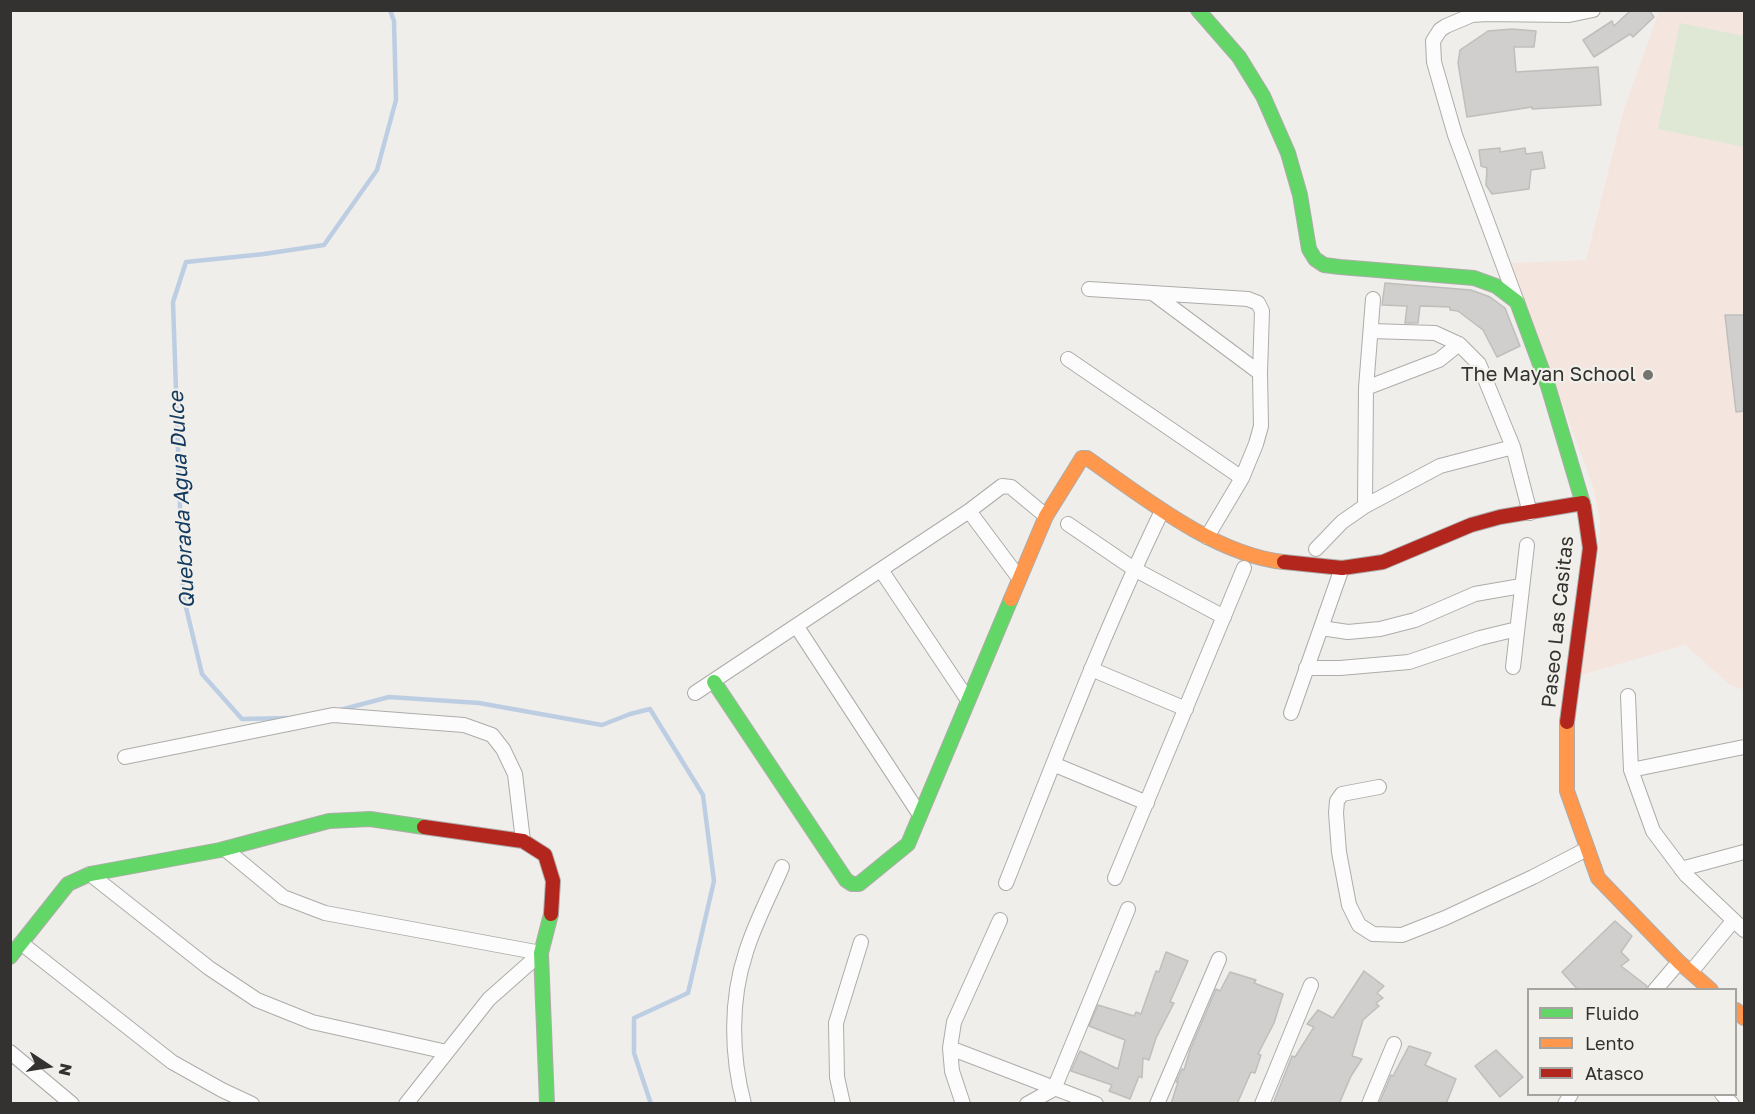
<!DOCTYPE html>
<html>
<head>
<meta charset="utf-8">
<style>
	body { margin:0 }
	#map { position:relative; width:1755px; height:1114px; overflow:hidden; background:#f0eeeb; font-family:"Golos Text",sans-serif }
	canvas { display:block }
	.frame { position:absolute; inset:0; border:12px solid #333230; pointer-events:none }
	.legend { position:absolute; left:1527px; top:988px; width:210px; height:108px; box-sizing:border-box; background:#f1efea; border:2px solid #a5a3a0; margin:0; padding:8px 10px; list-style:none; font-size:18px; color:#333230 }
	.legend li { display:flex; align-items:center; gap:12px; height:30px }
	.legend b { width:30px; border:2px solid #a5a3a0 }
	.north { position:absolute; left:18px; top:1036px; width:60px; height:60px; -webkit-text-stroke:4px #f1efea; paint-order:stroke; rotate:102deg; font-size:16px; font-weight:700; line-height:24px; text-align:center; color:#333230 }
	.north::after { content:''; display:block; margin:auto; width:21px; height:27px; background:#333230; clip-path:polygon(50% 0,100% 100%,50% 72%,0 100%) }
</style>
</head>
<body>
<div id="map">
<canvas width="1755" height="1114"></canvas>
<div class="frame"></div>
<ul class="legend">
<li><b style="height:8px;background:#63d668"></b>Fluido</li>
<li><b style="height:8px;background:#ff974d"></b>Lento</li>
<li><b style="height:8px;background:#b3261e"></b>Atasco</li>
</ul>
<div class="north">N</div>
</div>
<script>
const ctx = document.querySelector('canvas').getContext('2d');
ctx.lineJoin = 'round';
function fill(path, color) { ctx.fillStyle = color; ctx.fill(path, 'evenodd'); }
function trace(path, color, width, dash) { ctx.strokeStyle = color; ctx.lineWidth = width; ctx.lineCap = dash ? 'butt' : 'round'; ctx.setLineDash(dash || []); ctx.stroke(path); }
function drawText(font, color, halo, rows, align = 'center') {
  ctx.font = font + ' "Golos Text",sans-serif'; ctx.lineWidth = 4.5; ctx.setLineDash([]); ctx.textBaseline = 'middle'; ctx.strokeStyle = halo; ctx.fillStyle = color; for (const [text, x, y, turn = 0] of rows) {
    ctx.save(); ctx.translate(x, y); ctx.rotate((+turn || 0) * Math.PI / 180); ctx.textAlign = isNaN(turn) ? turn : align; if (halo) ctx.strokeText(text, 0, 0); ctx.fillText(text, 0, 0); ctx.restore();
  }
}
fill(new Path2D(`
	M1659,11h85v679l-14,-5 -45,-40 -107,31 20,-116 2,-40 -7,-33 -82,-224 75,-3 37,-148z`), '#f4e6df');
fill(new Path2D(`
	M1680,23l64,13v111l-86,-18z`), '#dee8d5');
trace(new Path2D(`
	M340,710l49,-13 90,6 123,22 28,-11 20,-5 53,86 11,86 -26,112 -54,25v35l17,51
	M288,718l-46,1 -40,-45 -19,-79 -10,-293 13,-40 78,-8 60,-9 53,-75 19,-70 -2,-79 -4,-11`), '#bdcee3', 4.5);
const building = new Path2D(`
	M1631,10h18l5,7 -21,20 -3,-3 -36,23 -11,-17 29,-19 2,5z
	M1512,29l24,2 -2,16h-20l2,25 82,-5 3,38 -69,4v-2l-65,10 -9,-54 2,-13 28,-19z
	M1500,148v4l25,-4 1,6 16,-2 3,16 -14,2 -2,19 -37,5 -6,-9 1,-17 -6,-2 -2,-16z
	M1385,283l86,7 19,7 15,11 15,38 -23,11 -14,-27 -25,-19 -8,-1v-3l-30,-1 -2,17h-13l2,-17 -25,-1z
	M1725,315h19v96l-8,1z
	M1615,921l17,15 -11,16 8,8 -8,6 26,20 -1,4h-68l-16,-18z
	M1166,952l22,9 -18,41 4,1 -18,35 -7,22 -6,-2 -1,20 -3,-2 -9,23 -21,-8 3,-6 -41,-14 9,-20 38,18 7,-29 -36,-14 9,-21 36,11 2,-4 5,2 15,-43 3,1z
	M1364,971l20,15 -7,7 6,5 -7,5 3,3 -16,14 -11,36 10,3 -11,17 -12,28h-66l19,-48 3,1 19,-30 -7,-3 11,-14 15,8z
	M1230,972l26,8 -2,3 29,11 -9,29 -16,31 3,1 -6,18 -4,-1 -14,32h-66l7,-22h-2l6,-13 2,1 6,-20 26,-61 4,2z
	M1409,1046l22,7 -6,12 31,14 -10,25h-67l12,-29 2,1z
	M1496,1050l27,27 -23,20 -25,-31z`);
fill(building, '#d0cfce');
trace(building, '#bebebd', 1.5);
const street = new Path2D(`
	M1089,289l159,10 10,4 4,8 -2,62 1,53 -5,18 -14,34 -35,59
	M1154,294l106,79
	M1517,302l-62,-167 -21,-73 -1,-21 7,-11 6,-4 26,-11 15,-1 82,1 24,-5
	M1371,331l64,2 24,11 20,20 34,83 17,66
	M1068,359l174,119
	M1366,388l73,-28 20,-16
	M1365,506l75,-40 73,-19
	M969,511l50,67
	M1068,524l66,45 90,48
	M1316,549l26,-27 23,-16 1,-118 7,-89
	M881,570l87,130
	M797,627l123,188
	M1321,628l27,4 32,-3 35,-9 60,-26 46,-8
	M1513,667l14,-122
	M1306,668h34l69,-6 71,-24 37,-9
	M1091,669l95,40
	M695,693l274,-182 33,-25 9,1 35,29
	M1628,696l3,74 22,61 33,44 58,55
	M1291,713l51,-145
	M125,757l208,-42 131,10 28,10 11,14 12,25 8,67
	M1053,764l94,39
	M1631,770l113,-23
	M1379,787l-37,7 -5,7 -1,12 3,39 10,53 10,20 14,9 29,1 43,-17 88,-41 54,-28
	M225,849l58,48 42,16 216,40
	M1681,869l63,-17
	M90,874l119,94 48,32 55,22 135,30
	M1115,878l129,-310
	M1006,883c50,-125 97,-251 156,-372
	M21,943l151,119 50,28 30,14
	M1691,972l42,-51
	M1655,990l24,-28
	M950,1048l146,56
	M10,1052l62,52
	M1722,1094l10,10
	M406,1104l83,-105 52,-46
	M744,1104c-13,-49 -14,-104 2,-152 9,-29 24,-57 36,-85
	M843,1104l-6,-27 -1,-54 25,-81
	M963,1104l-11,-33 -2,-23 4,-26 46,-102
	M1027,1104l27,-15 74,-180
	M1157,1104l62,-145
	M1262,1104l49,-119
	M1369,1104l25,-60
	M1565,1104l6,-10`);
const fast = new Path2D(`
	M1198,10l41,47 24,39 25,57 12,42 9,54 6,10 9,6 16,2 134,11 22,8 21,16 31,84 36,121
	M714,682l132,198 6,4h7l49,-40 103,-245
	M10,957l58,-73 22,-10 130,-24 109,-29 41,-2 54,8
	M547,1104l-6,-151 10,-39`);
const slow = new Path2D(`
	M1011,599l35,-83 36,-58h5c56,39 128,97 197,104
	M1567,722v69l31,87 81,84 32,28
	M1736,1010l8,8`);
const jam = new Path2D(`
	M1284,562l58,6 41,-6 88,-37 29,-8 83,-14
	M1567,722l23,-174 -6,-41
	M424,827l99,14 22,14 8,26 -2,33`);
trace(street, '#adacaa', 16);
trace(fast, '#adacaa', 16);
trace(slow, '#adacaa', 16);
trace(jam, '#adacaa', 16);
trace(street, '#fdfcfc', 14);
trace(fast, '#63d668', 14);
trace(slow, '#ff974d', 14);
trace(jam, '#b3261e', 14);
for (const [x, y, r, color] of [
	[1648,375,6,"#757471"]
]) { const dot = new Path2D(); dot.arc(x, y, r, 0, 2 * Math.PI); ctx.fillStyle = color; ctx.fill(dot); trace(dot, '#f1efea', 2); }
drawText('20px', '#333230', '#f1efea', [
	["The Mayan School",1636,375]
], 'right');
drawText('20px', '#333230', '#f1efea', [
	["Paseo Las Casitas",1558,622,-84]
]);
drawText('italic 21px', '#133a60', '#f1efea', [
	["Quebrada Agua Dulce",182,500,-93]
]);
</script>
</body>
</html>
